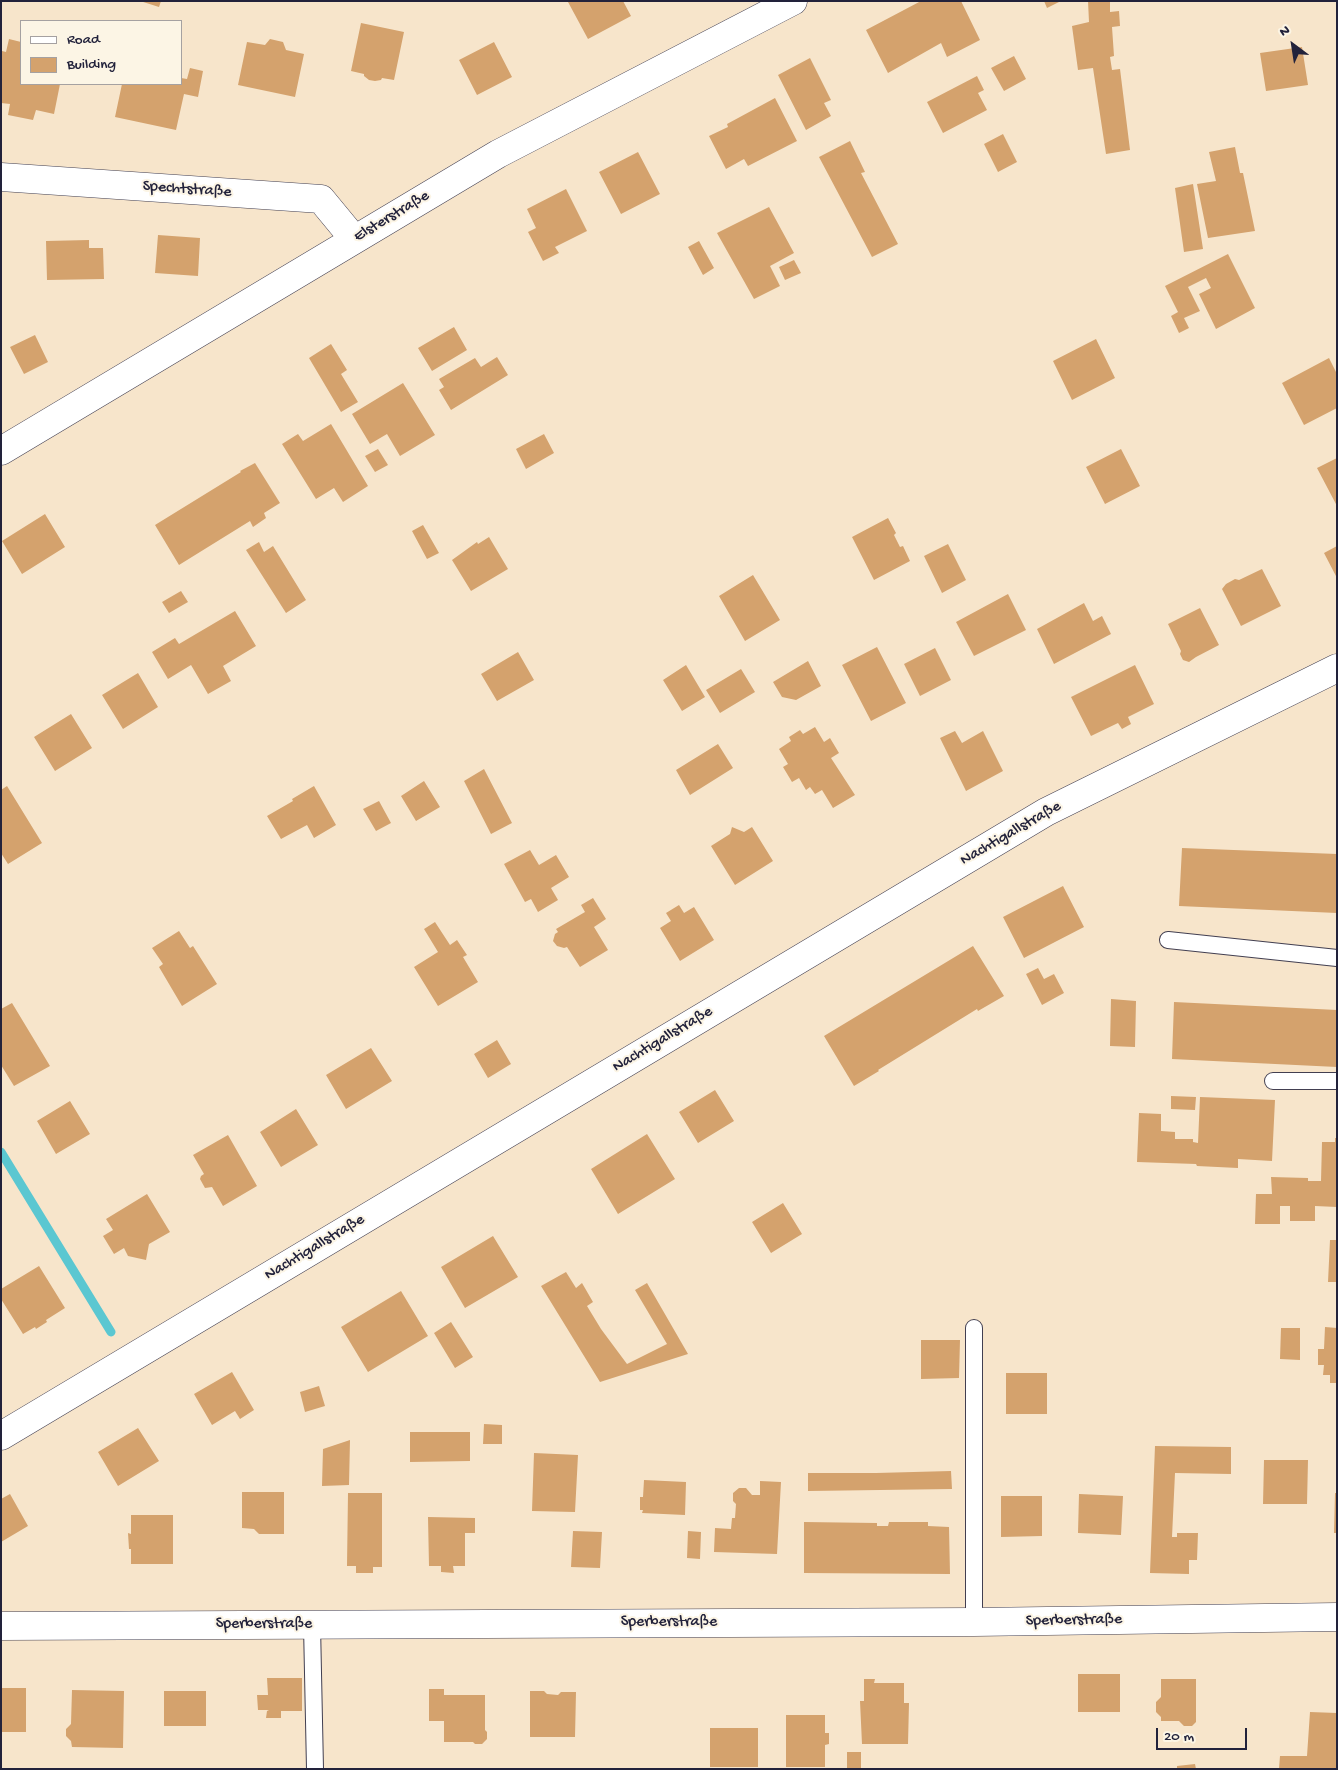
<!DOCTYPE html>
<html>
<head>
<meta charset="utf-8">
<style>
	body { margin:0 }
	#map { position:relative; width:1338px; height:1770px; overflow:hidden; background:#f7e5cb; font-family:"Gochi Hand",sans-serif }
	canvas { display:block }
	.frame { position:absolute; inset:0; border:2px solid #22223b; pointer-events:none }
	.legend { position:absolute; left:20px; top:20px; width:162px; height:65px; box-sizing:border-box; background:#fcf5e5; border:1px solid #a5a1a1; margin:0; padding:6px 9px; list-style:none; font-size:15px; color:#22223b }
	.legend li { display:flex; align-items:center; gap:10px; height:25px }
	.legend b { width:25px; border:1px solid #a5a1a1 }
	.north { position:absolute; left:1268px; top:20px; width:50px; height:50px; -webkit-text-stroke:4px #fcf5e5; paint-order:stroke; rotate:329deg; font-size:14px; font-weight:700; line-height:20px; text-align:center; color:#22223b }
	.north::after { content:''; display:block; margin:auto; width:18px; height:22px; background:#22223b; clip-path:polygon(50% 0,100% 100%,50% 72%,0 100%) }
	.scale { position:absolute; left:1156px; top:1728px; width:91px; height:22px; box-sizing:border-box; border:2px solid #22223b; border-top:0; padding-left:6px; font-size:15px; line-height:18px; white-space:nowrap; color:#22223b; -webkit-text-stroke:4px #fcf5e5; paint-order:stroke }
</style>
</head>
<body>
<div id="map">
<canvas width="1338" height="1770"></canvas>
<div class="frame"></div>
<ul class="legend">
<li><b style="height:6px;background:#fff"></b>Road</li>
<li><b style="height:14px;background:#d4a26d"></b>Building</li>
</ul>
<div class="north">N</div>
<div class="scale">20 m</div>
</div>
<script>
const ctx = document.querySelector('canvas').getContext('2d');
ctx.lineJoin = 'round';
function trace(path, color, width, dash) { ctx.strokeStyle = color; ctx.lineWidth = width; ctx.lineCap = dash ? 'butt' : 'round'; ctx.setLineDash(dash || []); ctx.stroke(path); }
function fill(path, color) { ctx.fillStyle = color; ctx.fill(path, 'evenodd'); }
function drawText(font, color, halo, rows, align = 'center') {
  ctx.font = font + ' "Gochi Hand",sans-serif'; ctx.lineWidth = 4; ctx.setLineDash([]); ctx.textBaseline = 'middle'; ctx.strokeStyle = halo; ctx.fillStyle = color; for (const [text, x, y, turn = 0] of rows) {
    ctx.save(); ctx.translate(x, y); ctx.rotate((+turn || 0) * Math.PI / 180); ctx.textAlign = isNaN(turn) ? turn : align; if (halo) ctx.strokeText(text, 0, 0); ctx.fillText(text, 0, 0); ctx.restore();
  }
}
trace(new Path2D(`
	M1,1152l110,180`), '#5bc7d1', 9);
fill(new Path2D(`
	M140,1h21l-2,6z
	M570,1h53l8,15 -43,23 -20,-37z
	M921,1h40l19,39 -33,17 -6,-14 -53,30 -22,-43z
	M1044,1h17l-14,7z
	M1088,1h22v11l9,-1 1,15 -8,1 2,29 -4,1 2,13 8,-1 10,81 -24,4 -13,-86 -15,2 -6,-44 17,-4z
	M361,23l43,9 -10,48 -12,-2 -1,2 -6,1 -6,-1 -5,-4v-2l-13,-3z
	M9,39l12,3v42h39l-6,30 -18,-4 -3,10 -25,-5 2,-11 -9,-1v-47l1,-5 4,1z
	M270,39l13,3 3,8 18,4 -9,43 -57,-12 9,-43 18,3z
	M494,42l18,35 -35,18 -18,-35z
	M1302,47l6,38 -42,6 -6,-38z
	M1014,56l12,23 -22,12 -13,-23z
	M810,58l21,42 -7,3 7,13 -25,14 -28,-55z
	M190,68l13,3 -5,26 -14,-3 -8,36 -61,-13 7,-33h59v-6l6,1z
	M977,76l7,14 -6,3 9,17 -44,23 -16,-31z
	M775,98l22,43 -49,25 -4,-7 -18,10 -17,-33 19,-9 -1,-3z
	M1003,134l14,28 -19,10 -14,-28z
	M850,141l15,31 -4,1 37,71 -26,13 -53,-100z
	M1235,147l5,26h3l12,58 -47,7 -11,-54 19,-3 -7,-29z
	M638,152l22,42 -39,20 -22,-42z
	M1193,184l10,65 -19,3 -9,-64z
	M566,189l21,42 -32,16 4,6 -16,8 -15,-29 8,-4 -9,-19z
	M769,207l25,46 -24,13 10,20 -26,13 -37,-66z
	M158,235l42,3 -2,38 -43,-3z
	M89,240v8h14l1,31 -57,1 -1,-39z
	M699,241l15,27 -11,7 -15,-28z
	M1228,254l27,54 -39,21 -17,-35 12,-6 -5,-10 -18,9 12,24 -16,7 5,10 -10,5 -8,-17 7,-4 -13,-26z
	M794,260l7,13 -16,7 -6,-13z
	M454,327l13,23 -35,21 -14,-23z
	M35,335l13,27 -24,12 -14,-27z
	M1096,339l19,39 -43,22 -19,-39z
	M331,344l16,26 -6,4 17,28 -17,10 -32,-54z
	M497,357l11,18 -57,35 -12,-20 5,-3 -5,-8 36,-21 6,9z
	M1329,358l8,16v34l-33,17 -22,-42z
	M403,383l32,52 -35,21 -13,-22 -17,10 -18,-30z
	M331,424l37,62 -25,16 -9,-14 -18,11 -34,-55 16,-10 5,7z
	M544,434l10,19 -28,16 -10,-20z
	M378,449l10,16 -13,7 -10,-16z
	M1121,449l19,37 -35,18 -19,-37z
	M1337,458v48l-20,-38z
	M255,463l25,40 -16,10 2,5 -13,9 -3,-6 -71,44 -24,-40 86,-53 -1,-1z
	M45,514l20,33 -43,27 -20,-33z
	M888,518l8,15 -2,2 6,12 3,-1 7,15 -36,19 -22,-43z
	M423,525l16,28 -12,6 -15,-28z
	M489,537l19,32 -37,22 -19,-31 25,-18 1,2z
	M259,542l5,10 9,-6 33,54 -20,13 -40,-63z
	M948,544l18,36 -24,13 -18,-37z
	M1337,546v32l-13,-25z
	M1262,569l19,37 -40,20 -19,-37 4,-5 9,-5 4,1z
	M753,575l27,45 -35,21 -26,-45z
	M181,591l7,11 -19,11 -7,-11z
	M1008,594l18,36 -52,26 -18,-34z
	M1084,603l9,18 9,-5 9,18 -57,30 -17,-35z
	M1200,608l19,37 -23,12 -7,5 -6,-2 -3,-6 1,-3 -13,-27z
	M235,611l21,35 -33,20 8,15 -23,13 -17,-29 -23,14 -16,-27 23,-14 4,6z
	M877,647l29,56 -35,18 -29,-56z
	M935,648l16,32 -31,16 -16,-32z
	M518,652l16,28 -37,21 -16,-27z
	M808,661l13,25 -25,14 -14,-3 -9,-15z
	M686,665l19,32 -23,14 -19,-31z
	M1135,665l19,39 -26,13 3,7 -9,5 -4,-6 -27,13 -20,-39z
	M741,669l14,23 -35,21 -14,-23z
	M138,673l20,34 -35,22 -21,-34z
	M71,714l21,34 -37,23 -21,-34z
	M815,727l9,15 6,-4 9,15 -8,5 24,37 -22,13 -11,-18 -7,4 -5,-7 -4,3 -7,-12 -7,4 -9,-15 5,-3 -9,-15 12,-8 -2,-4 11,-7 3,4z
	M955,731l7,12 21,-12 20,40 -37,20 -26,-53z
	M718,744l15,24 -43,27 -14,-25z
	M484,769l28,54 -21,11 -27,-53z
	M424,781l16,26 -24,14 -15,-25z
	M7,786l35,57 -34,21 -7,-11v-63z
	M314,786l22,39 -22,13 -7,-13 -26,14 -14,-23 26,-15 -1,-2z
	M379,801l12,22 -15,8 -13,-22z
	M732,827l12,5 8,-5 21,34 -38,24 -24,-39 19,-12z
	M1182,848l155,6v59l-158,-7z
	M530,850l9,15 17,-10 13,22 -18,11 7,12 -20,12 -7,-13 -6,3 -21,-38z
	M1063,886l21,41 -60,31 -21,-41z
	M593,898l13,21 -12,8 14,23 -28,17 -13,-20 -3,1 -7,-2 -4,-5 2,-7 3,-2 -2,-3 29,-17 -4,-7z
	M679,905l5,8 10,-6 20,33 -34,21 -20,-33 11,-7 -5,-8z
	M435,922l15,23 7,-5 10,15 -4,2 15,25 -40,24 -24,-39 24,-15 -14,-23z
	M179,931l11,17 3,-2 24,38 -35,22 -23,-39 4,-3 -11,-16z
	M973,946l31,50 -26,15 -1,-2 -99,61 1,1 -25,15 -30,-50z
	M1038,968l6,11 10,-5 10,19 -22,12 -16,-31z
	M1111,999l25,2 -1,46 -25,-1z
	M1174,1002l163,8v57l-165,-8z
	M12,1003l38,63 -36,20 -13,-21v-56z
	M497,1040l14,24 -23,14 -14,-24z
	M371,1048l21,33 -46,28 -20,-34z
	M715,1090l19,31 -36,22 -19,-31z
	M1171,1096l25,1 -1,13 -24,-1z
	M1200,1097l75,3 -3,61 -34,-2v9l-41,-2 -1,-2 -59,-2 2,-49 22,1v17l14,1v7h18v3l5,1z
	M70,1101l20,33 -34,20 -19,-33z
	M296,1109l22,36 -37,22 -21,-35z
	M647,1134l28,45 -57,35 -27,-45z
	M228,1135l29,51 -34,20 -11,-19 -7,1 -5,-9 1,-3 3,-2 -11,-19z
	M1335,1138h2v69l-22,-1v15h-25v-15h-10v18h-25l1,-30h16l-1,-17 37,1v3h13l1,-39h13z
	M147,1194l23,38 -21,12 -3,16 -18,-4 -4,-8 -10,6 -11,-18 10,-6 -7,-11z
	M783,1203l19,31 -31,19 -19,-31z
	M493,1236l25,41 -53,31 -24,-41z
	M1330,1240h7v42h-9z
	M39,1266l26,42 -19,12 1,2 -11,7 -1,-2 -12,7 -22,-35v-10z
	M566,1272l10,16 6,-5 11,19 -6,4 14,23 26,35 40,-20 -32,-54 12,-7 41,71 -88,28 -59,-96z
	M401,1291l27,45 -60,36 -27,-45z
	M451,1322l22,35 -18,11 -21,-35z
	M1325,1327l12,1v55h-7v-8h-7l1,-10h-6v-16h6z
	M1281,1328h19v32l-20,-1z
	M921,1340h39l-1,38 -38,1z
	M232,1372l22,38 -14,9 -5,-8 -23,14 -18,-31z
	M1006,1373h41v41h-41z
	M319,1386l6,20 -20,6 -5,-20z
	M484,1424l18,1v19h-19z
	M138,1428l21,33 -41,25 -20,-34z
	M410,1432h60v29l-60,1z
	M350,1440l-1,45 -27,1 1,-37z
	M1155,1446l76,1v27l-56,-1 -3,64h5v-4h21l-1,27h-8v14l-39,-1z
	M534,1453l44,2 -3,57 -43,-1z
	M1264,1460h44l-1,44h-44z
	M951,1471l1,18 -144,2v-18h68z
	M644,1480l42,2 -1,33 -43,-2 1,-3h-3v-13h3z
	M760,1481l21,1 -4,72 -63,-2 1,-24 16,1 1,-11h3l1,-14 -3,-3v-8l6,-5h7l6,7h8z
	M242,1492h42v42h-25l-5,-5 -12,-1z
	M348,1493h34v74h-9v6h-17v-7h-9z
	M1335,1493h2v40h-3z
	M10,1494l18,32 -27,16v-43z
	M1079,1494l44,2 -2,39 -43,-2z
	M1001,1496h41v40l-41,1z
	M131,1515h42v49h-42v-15h-2l-1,-16 3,1z
	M428,1517l47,1v15h-10v33h-12l1,7 -13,-1v-6h-12z
	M804,1522l73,1v3h11l1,-4h39v4l21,1 1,47 -146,-1z
	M573,1531l29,1 -2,36 -29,-1z
	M688,1531l13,1 -1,27 -13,-1z
	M1078,1674h42v38h-42z
	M267,1678h35v33h-21v7h-15l1,-7 2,-1h-11l-1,-15h11z
	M864,1679h11l-1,4h30v20h5l-1,41h-46l-2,-43h4z
	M1161,1679h35v43l-4,4h-8l-5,-5h-18v-4l-5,-5v-10l5,-5z
	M1,1688h25v44h-25z
	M429,1689h15v6h41v35l2,2v7l-5,5h-7l-2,-2h-29v-21h-15z
	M72,1690l52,1 -1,57 -51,-1 -1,-6 -5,-5v-7l5,-5z
	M164,1691h42v35h-42z
	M530,1691h14l3,3 11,1 3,-3h15l-1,45h-45z
	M1310,1712l27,1v56h-58l1,-13h27z
	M786,1715h39v18h4v11l-4,1v22h-39z
	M710,1728h48v39h-48z
	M847,1752h14v17h-14z
	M1195,1764l1,5h-19v-3z`), '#d4a26d');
const lane = new Path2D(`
	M1168,940l169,18
	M1273,1081h64
	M974,1622v-294
	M312,1625l3,144`);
const street = new Path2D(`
	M1,177l320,22 33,40
	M1,451l497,-297 295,-153
	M1,1436l1045,-624 291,-144
	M1,1626l973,-4 363,-5`);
trace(lane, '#423f51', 18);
trace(street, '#423f51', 29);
trace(lane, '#fff', 16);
trace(street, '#fff', 28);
drawText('16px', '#22223b', '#fcf5e5', [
	["Spechtstraße",187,190,4],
	["Elsterstraße",392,217,-31],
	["Nachtigallstraße",1011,834,-30],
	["Nachtigallstraße",663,1040,-31],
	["Nachtigallstraße",315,1248,-31],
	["Sperberstraße",1074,1621,-1],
	["Sperberstraße",669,1623],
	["Sperberstraße",264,1625]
]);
</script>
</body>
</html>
